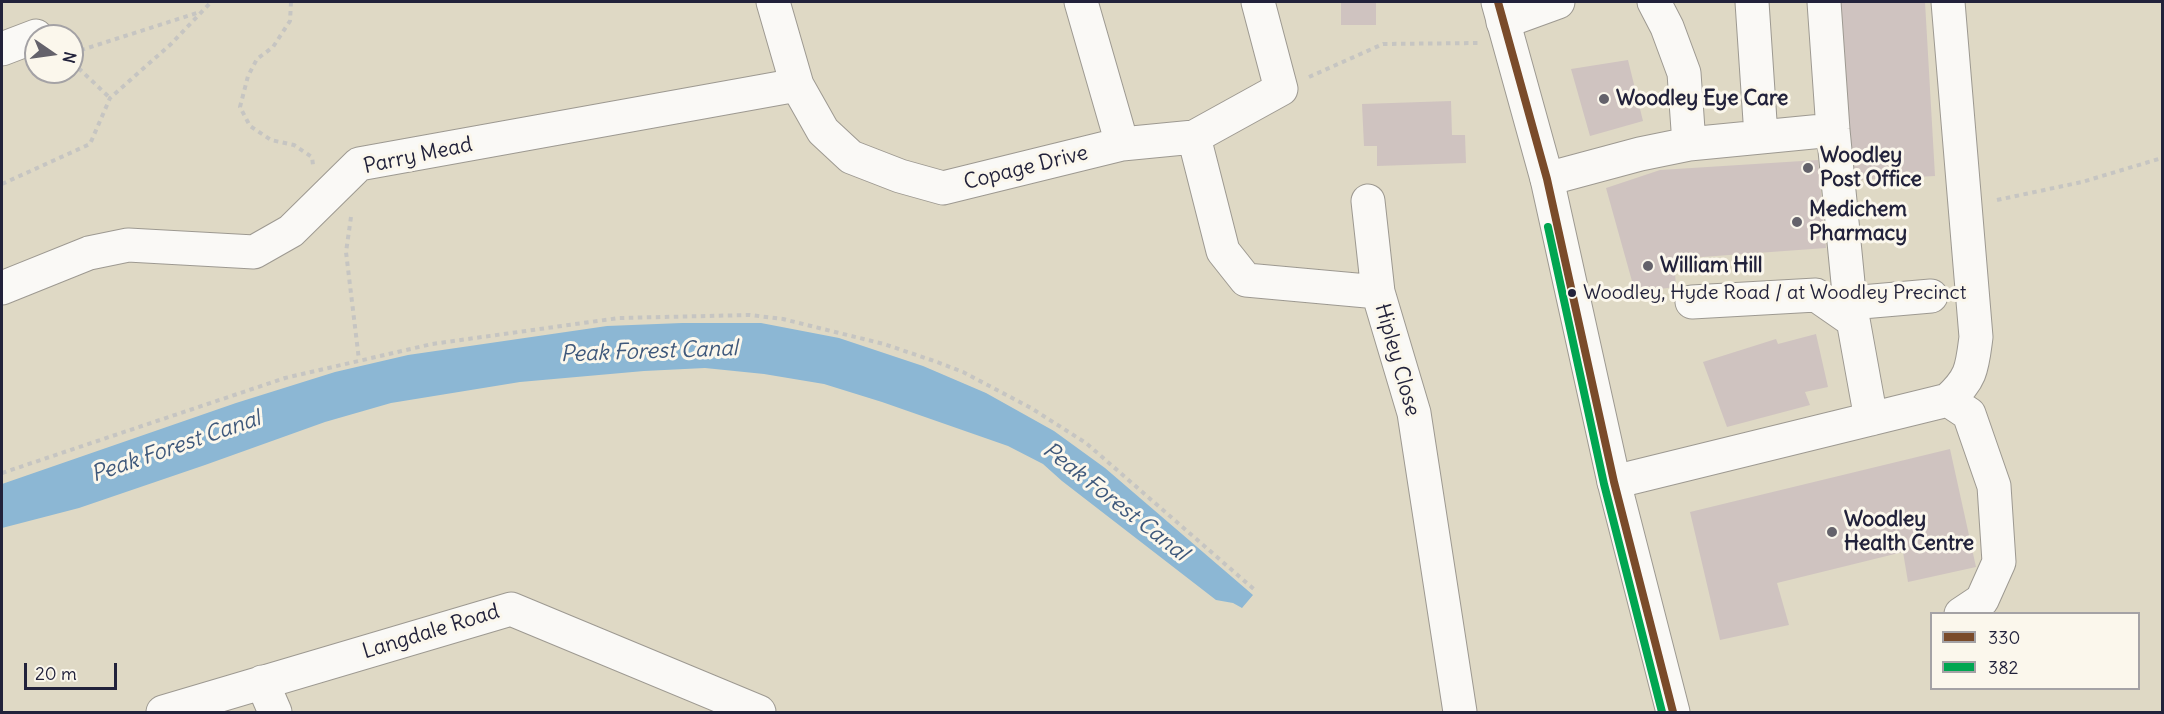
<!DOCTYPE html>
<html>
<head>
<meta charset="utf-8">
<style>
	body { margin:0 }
	#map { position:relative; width:2164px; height:714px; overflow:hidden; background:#dfd9c5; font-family:Delius,sans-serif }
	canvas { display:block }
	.frame { position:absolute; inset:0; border:3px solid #22223b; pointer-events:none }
	.legend { position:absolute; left:1930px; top:612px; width:210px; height:78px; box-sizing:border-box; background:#fbf7ec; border:2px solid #a4a2a5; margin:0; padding:8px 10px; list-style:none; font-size:18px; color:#22223b }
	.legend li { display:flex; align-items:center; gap:12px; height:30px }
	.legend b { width:30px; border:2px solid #a4a2a5 }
	.north { position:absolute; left:24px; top:24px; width:60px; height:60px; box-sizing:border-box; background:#fbf7ec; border:2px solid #a4a2a5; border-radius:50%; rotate:103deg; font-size:16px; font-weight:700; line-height:24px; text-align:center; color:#22223b }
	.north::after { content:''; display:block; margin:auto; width:21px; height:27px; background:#64626b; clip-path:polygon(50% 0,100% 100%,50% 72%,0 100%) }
	.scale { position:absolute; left:24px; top:663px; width:93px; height:27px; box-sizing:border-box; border:3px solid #22223b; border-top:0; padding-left:8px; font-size:18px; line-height:21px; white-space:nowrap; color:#22223b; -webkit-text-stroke:4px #fbf7ec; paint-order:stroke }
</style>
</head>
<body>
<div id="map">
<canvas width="2164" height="714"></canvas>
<div class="frame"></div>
<ul class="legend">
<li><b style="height:8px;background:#7a4b2a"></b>330</li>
<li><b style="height:8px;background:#00a651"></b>382</li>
</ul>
<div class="north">N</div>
<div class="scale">20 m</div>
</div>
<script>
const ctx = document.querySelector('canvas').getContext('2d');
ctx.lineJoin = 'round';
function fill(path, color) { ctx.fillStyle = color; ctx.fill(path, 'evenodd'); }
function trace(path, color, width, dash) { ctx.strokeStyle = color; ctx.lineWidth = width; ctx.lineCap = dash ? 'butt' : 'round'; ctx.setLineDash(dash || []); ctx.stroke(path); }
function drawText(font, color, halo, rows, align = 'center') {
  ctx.font = font + ' Delius,sans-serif'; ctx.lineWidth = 6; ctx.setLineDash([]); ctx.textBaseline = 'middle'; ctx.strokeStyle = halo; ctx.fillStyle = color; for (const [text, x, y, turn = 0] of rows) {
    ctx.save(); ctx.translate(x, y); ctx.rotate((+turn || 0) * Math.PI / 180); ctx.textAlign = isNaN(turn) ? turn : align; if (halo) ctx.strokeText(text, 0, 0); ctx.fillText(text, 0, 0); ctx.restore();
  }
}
fill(new Path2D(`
	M682,323h79l78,15 84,28 63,27 68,38 51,37 148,127 -11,13 -9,-5 -17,-3 -154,-119 -19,-17 -35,-18 -126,-44 -58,-18 -60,-10 -59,-6 -61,3 -124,11 -129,21 -66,19 -120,43 -126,43 -77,20v-44l234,-81 99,-31 73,-17 199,-29z`), '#8cb7d4');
fill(new Path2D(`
	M1341,2h35v23h-35z
	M1828,2h97l10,174 -97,5z
	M1628,60l15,61 -53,15 -19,-67z
	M1451,101l1,34h13l1,28 -89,3v-20h-13l-2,-42z
	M1818,160l8,88 -152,11 2,28 -41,5 -29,-104 54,-18z
	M1816,334l12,53 -23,5 5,13 -83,22 -24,-65 73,-23 2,5z
	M1950,449l26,118 -68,15 -5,-30 -126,31 12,42 -69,15 -30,-128z`), '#cfc3c0');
const minor = new Path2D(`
	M773,2l24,83 26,46 28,26 49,19 43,12 179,-44 72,-7 87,-48 -23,-87
	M1081,2l41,142
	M1654,2l13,25 17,46 5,71
	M1752,2l9,134
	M1824,2l9,128 17,173
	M1503,22l55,-20
	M2,49l34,-13
	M1194,137l29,114 23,29 132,12 36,121 46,299
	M1547,179l93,-25 49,-10 144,-14
	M1368,201l10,91
	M2,288l87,-35 39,-8 126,7 37,-21 68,-67 438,-79
	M1692,302l124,-7 36,25
	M1948,400c24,-22 24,-32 28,-63l-28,-335
	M1871,419l-21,-116 81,-7
	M1614,482l334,-82 21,14 25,72 5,76 -17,38 -21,14
	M262,682l13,30
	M163,712l348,-103 248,103`);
const major = new Path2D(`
	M1498,2l49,177 67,303 59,230`);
trace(minor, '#9d9991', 35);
trace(major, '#9d9991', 35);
trace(new Path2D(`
	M291,2l-1,19 -17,26 -16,12 -9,17 -8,31 10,19 21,14 23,5 18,12 1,8
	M72,53l128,-41
	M72,62l38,36
	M1309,77l74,-33 95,-1
	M2,184l88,-40 20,-46 61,-54 40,-42
	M1997,200l85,-18 80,-24
	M351,217l-5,35 13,108
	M2,473l283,-95 147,-34 187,-26 131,-3 33,4 40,10 61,15 53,18 26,10 68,36 55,35 170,148`), '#c6c5c2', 4, [4.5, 4.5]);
trace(minor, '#faf9f6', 33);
trace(major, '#faf9f6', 33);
trace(new Path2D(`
	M1498,2l49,177 67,303 59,230`), '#7a4b2a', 8);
trace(new Path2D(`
	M1548,227l56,257 58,228`), '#00a651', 8);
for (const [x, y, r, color] of [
	[1604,99,6,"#64626b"],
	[1808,168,6,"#64626b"],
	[1797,222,6,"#64626b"],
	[1648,266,6,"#64626b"],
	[1572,293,5,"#22223b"],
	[1832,532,6,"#64626b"]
]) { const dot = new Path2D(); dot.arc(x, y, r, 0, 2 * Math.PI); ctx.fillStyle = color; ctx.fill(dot); trace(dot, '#fbf7ec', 2); }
drawText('20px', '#22223b', '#fbf7ec', [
	["Woodley, Hyde Road / at Woodley Precinct",1583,293]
], 'left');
drawText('bold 21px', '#22223b', '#fbf7ec', [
	["Woodley Eye Care",1616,99],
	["Woodley",1820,156],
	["Post Office",1820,180],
	["Medichem",1809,210],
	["Pharmacy",1809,234],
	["William Hill",1660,266],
	["Woodley",1844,520],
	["Health Centre",1844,544]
], 'left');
drawText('21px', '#22223b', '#fbf7ec', [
	["Parry Mead",418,156,-12],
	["Copage Drive",1026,168,-14],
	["Hipley Close",1397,360,74],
	["Langdale Road",431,632,-17]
]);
drawText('italic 22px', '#3e587b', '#fbf7ec', [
	["Peak Forest Canal",649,352,-2],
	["Peak Forest Canal",176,447,-19],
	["Peak Forest Canal",1115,502,38]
]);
</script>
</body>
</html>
